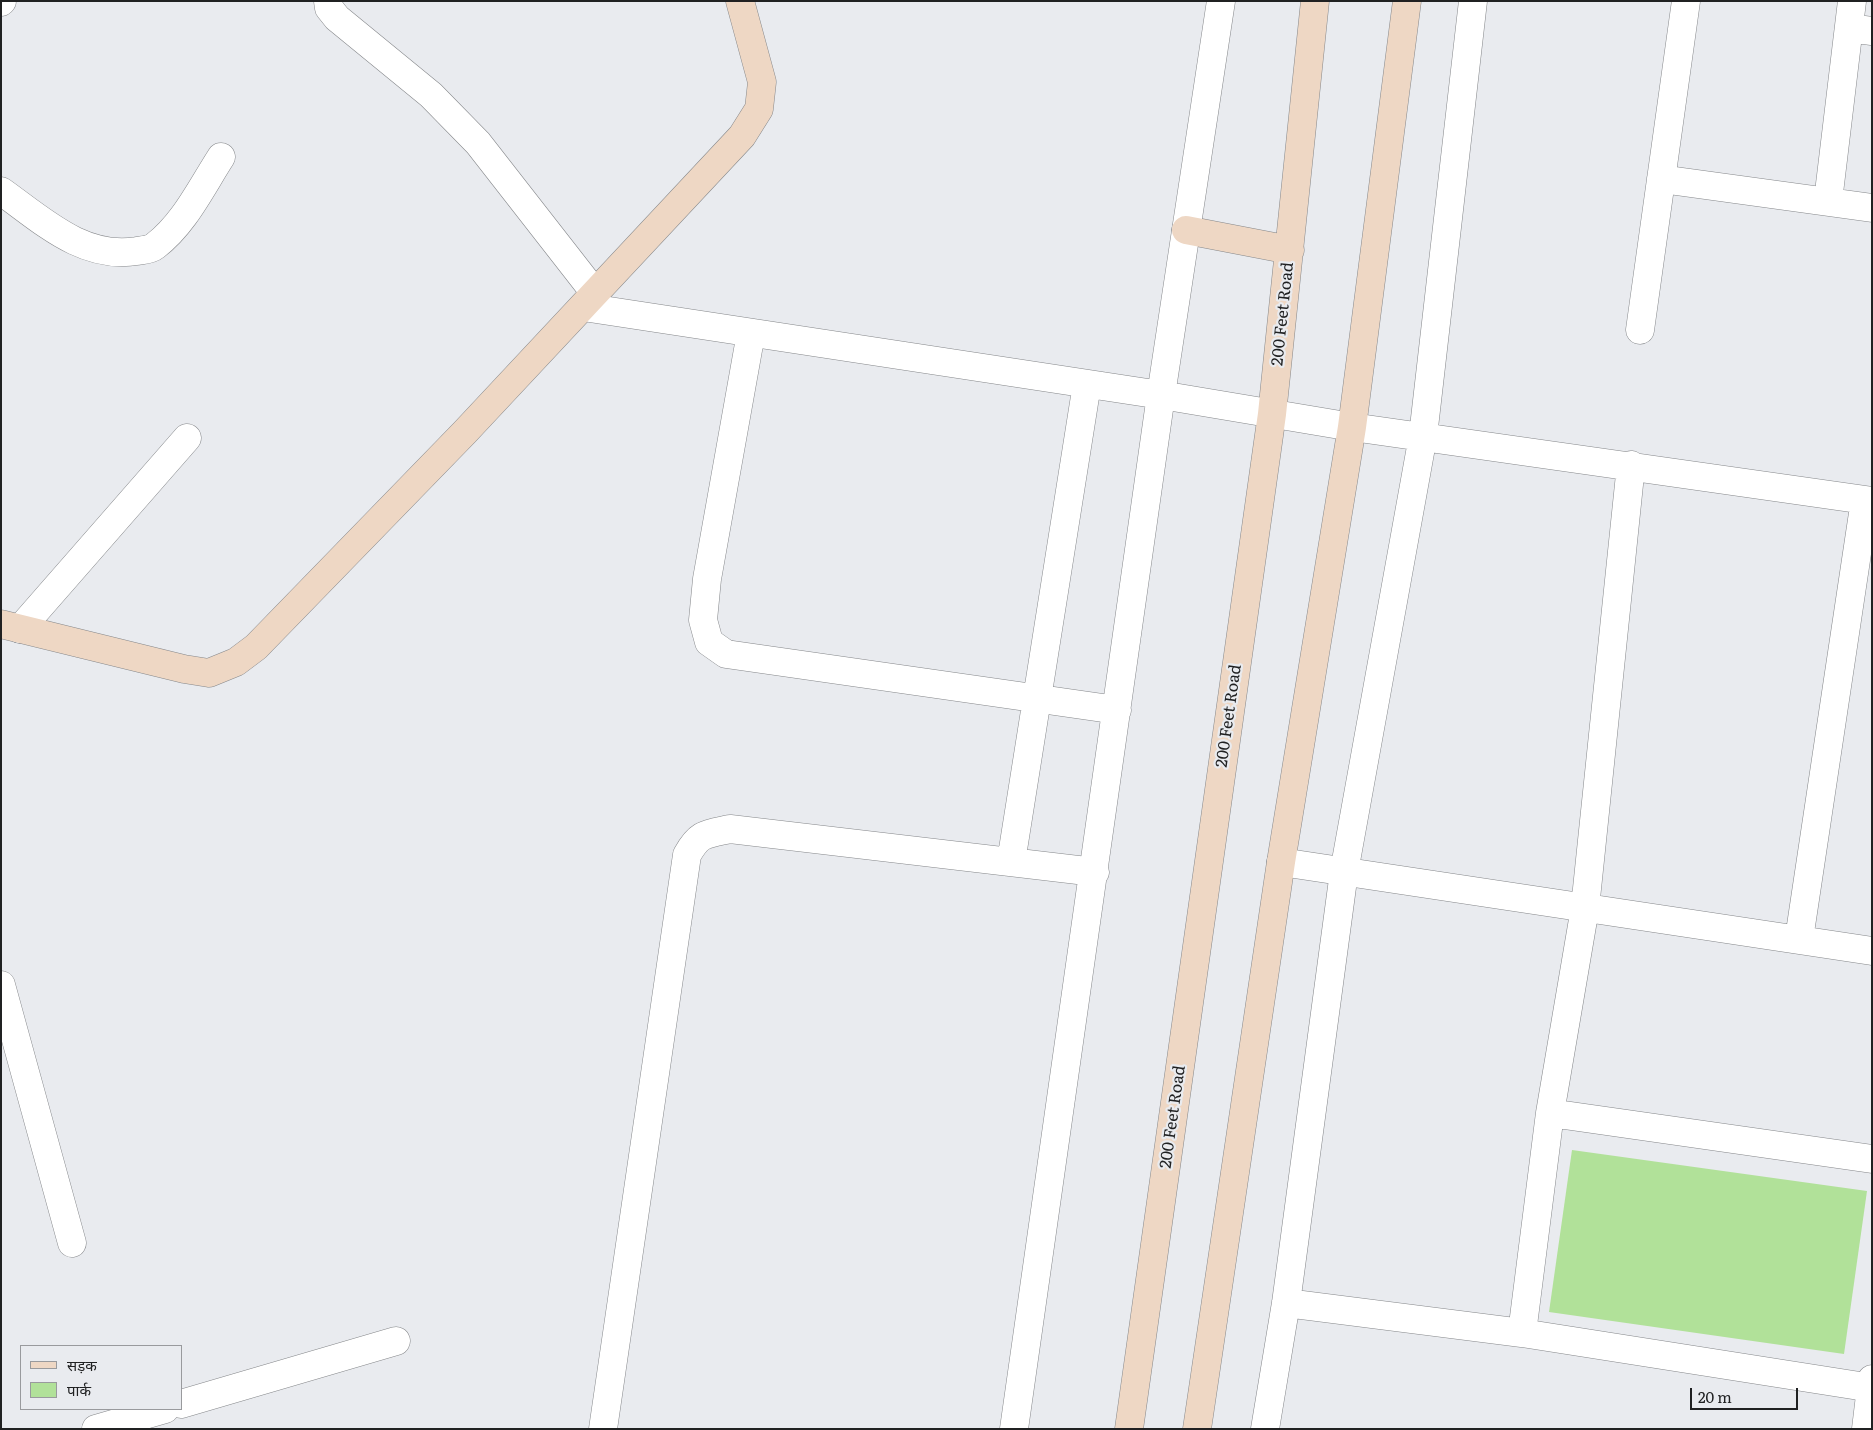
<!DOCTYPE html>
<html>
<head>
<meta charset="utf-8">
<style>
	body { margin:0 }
	#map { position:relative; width:1873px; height:1430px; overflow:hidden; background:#e9ebef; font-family:Literata,"Noto Sans Devanagari",serif }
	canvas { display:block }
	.frame { position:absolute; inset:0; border:2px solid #202122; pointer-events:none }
	.legend { position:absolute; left:20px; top:1345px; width:162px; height:65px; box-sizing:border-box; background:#e9ebef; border:1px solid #999a9d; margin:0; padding:6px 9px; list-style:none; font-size:15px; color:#202122 }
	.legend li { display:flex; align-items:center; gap:10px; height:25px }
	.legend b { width:25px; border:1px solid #999a9d }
	.scale { position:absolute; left:1690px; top:1388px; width:108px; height:22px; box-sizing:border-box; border:2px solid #202122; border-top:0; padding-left:6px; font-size:15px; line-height:18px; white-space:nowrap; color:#202122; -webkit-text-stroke:4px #e9ebef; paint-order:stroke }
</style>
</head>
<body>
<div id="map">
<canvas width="1873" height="1430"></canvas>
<div class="frame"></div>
<ul class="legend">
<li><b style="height:6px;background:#eed7c4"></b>सड़क</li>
<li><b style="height:14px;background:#b1e199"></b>पार्क</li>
</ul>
<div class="scale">20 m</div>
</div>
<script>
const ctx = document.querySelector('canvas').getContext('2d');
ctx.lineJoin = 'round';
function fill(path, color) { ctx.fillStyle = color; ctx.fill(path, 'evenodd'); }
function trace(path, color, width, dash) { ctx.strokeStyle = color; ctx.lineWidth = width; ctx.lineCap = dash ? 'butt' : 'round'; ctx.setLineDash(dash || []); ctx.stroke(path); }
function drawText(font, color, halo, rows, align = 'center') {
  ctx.font = font + ' Literata,serif'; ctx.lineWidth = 4.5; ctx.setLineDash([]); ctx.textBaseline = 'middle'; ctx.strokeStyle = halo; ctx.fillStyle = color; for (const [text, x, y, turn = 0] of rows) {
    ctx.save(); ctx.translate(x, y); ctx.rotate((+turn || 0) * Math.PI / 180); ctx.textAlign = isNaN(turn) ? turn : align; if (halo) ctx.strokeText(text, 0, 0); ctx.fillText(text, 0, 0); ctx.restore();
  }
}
fill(new Path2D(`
	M1572,1150l295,41 -23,163 -295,-42z`), '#b1e199');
const street = new Path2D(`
	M328,1l1,7 8,10 94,77 47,48 117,150
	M1,2l1,-1
	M1849,28l23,3
	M1661,179l211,29
	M1,191c41,29 82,69 136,60 5,-1 13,-1 18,-5 29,-22 46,-58 66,-89
	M1828,201l24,-200
	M583,307l578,88 191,32 520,74
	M1640,330l46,-329
	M751,333l-44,246 -4,41 6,22 17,12 391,56
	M20,629l167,-191
	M1011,862l76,-478
	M1281,862l591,89
	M1799,939l66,-439
	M1,985l71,258
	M1550,1113l322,46
	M1286,1303l236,30 350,55
	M1522,1333l28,-220 35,-205 46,-443
	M181,1404l215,-63
	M96,1429l69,-20
	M603,1429l84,-574c12,-22 19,-21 43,-26l365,43
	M1014,1429l147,-1034 60,-394
	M1265,1429l21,-126 58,-431 79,-436 50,-435
	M1866,1429l6,-50`);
const secondary = new Path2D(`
	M1186,230l104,20
	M1,624l183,45 25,4 27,-11 20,-15 209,-215 277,-296 17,-27 3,-27 -22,-81
	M1129,1429l143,-1015 43,-413
	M1197,1429l84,-567 71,-435 55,-426`);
trace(street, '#85878a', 29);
trace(secondary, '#85878a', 29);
trace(street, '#fff', 28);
trace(secondary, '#eed7c4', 28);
drawText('16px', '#202122', '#e9ebef', [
	["200 Feet Road",1283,314,-84],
	["200 Feet Road",1229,716,-82],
	["200 Feet Road",1173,1117,-82]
]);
</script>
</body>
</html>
